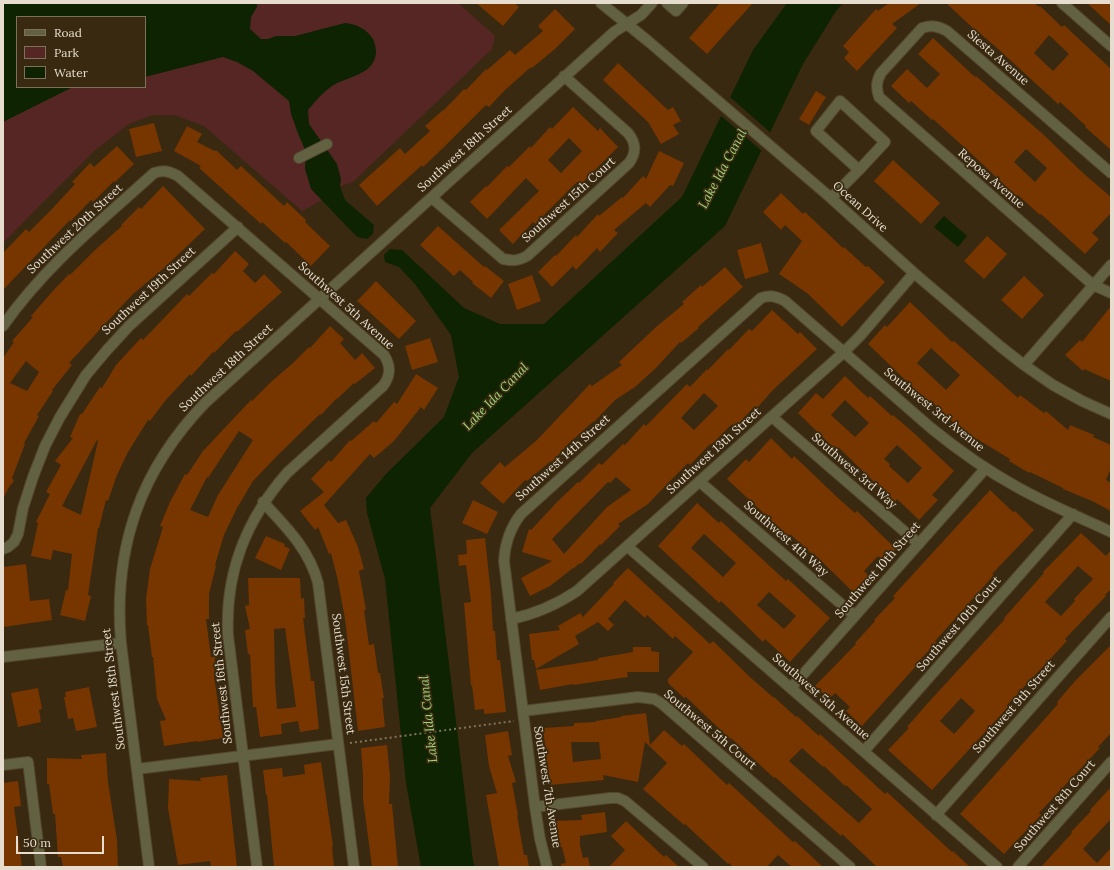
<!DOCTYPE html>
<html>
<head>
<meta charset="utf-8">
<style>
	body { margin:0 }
	#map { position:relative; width:1114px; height:870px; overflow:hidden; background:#382910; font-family:Lora,serif }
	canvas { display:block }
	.frame { position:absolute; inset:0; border:4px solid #e6ddce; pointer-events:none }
	.legend { position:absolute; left:16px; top:16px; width:130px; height:72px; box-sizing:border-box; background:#382910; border:1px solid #7e715c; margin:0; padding:5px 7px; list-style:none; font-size:12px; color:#e6ddce }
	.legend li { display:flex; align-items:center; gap:8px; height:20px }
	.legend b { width:20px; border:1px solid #7e715c }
	.scale { position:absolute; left:16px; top:836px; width:88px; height:18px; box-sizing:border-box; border:2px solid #e6ddce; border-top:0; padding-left:5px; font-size:12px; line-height:14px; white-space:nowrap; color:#e6ddce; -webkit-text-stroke:3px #382910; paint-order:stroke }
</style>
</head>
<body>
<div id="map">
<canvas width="1114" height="870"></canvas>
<div class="frame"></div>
<ul class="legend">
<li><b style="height:5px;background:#626141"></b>Road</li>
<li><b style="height:11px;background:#562625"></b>Park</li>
<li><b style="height:11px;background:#0d2301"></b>Water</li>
</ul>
<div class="scale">50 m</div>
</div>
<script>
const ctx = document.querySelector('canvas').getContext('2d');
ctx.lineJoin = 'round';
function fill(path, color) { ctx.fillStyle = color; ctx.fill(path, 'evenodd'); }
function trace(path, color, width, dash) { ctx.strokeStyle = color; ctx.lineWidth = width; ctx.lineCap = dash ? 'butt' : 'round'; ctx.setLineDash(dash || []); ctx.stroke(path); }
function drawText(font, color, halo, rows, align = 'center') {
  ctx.font = font + ' Lora,serif'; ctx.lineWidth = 3.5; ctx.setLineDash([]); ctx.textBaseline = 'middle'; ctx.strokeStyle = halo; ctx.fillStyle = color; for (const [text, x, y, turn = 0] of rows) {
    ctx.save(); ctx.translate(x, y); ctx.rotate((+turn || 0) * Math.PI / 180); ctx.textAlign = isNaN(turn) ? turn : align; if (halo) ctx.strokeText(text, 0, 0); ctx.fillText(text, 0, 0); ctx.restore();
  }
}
fill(new Path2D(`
	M3,3h455l37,33 -3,13 -139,133 -13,4 5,14 29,25 -1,9 -6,5 -10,-2 -35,-37 -20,11 -98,-85 -30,-11h-22l-23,9 -35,27 -91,92zM17,17h128v70h-128z`), '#562625');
fill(new Path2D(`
	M3,3h254v4l-6,10 -1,12 11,10h7l8,-3h19l50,-13c11,1 22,6 28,16 2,4 3,10 3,14 -2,22 -28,23 -44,33 -10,7 -16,15 -24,24l1,14 28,40 4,15 -1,7 5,14 29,25 -1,9 -6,5 -10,-2 -46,-48 -6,-20 1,-17 -7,-16 -8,-22 -2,-13 -36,-30 -16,-9 -14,-5 -78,20v-60h-128v70h56l-70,35z
	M787,3h56l-7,8 -33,53 -78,162 -253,227 -42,55 43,353 2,6h-54l-15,-84 -21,-204 -18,-66 -1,-15 20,-24 58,-57 15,-40 -8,-42 -36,-51 -16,-17 -14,-5 -1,-7 6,-6 12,1 62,58 36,16h44l138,-127 71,-147z
	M944,216l23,20 -9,11 -24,-20z`), '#0d2301');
fill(new Path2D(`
	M729,96l43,38 -9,18 -43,-37z`), '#382910');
fill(new Path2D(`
	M476,3h38l5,4 -16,19z
	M720,3h33l-46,51 -18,-16z
	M889,3h32l-29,21 5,4 -40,43 -13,-13 5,-6 -6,-6 33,-37 2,2z
	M946,3h88l5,4 1,-1 22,21 2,-2 47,44v81l-26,-23 1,-1 -26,-24 -2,2 -61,-56 -22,-19v1zM1049,35l20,19 -16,17 -19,-18z
	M1087,3h24v22z
	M555,9l20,20 -20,20 -23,19 -1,-1 -26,23 -16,17 -3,-2 -44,44 -19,18 -1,-2 -45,41 -18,-21 41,-37 5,6 25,-23 -5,-5 18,-16h1l20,-21 2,1 20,-21 1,1 23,-20 5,5 28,-24 -5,-5z
	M933,38l42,39 1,-1 68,59 39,38 28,24v16l-19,20 7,6 -14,15 -44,-40 -1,1 -22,-20 -2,1 -40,-38 -43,-39 -1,1 -21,-19 -2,2 -18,-17 16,-17 20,19 13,-14 -22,-20zM1026,149l21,19 -12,14 -21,-20z
	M618,63l50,47 5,-3 8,14 -8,4 6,9 -18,10 -13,-22 -45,-42z
	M816,91l10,6 -17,28 -10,-6z
	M573,107l25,24 2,-3 18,19 -38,38 -3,-3 -42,42 -2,-2 -20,22 -14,-14 40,-39 -13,-13 -39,41 -17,-17 16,-16 1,1 20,-21 2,1 21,-21 1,2 19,-21 2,2zM569,138l13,13 -21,22 -13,-13z
	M154,123l8,28 -26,6 -7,-28z
	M187,126l15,8 -5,8 18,9 1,-1 21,20 4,-4 43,40 3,-4 19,18 -1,2 25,24 -19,20 -25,-24 -1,1 -23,-21 -1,2 -43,-39 -19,-17 2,-2 -27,-15z
	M117,146l17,18 -19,18 -1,-1 -21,21 -2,-2 -20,21 -1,-1 -67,70v-37l23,-24 3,3 23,-23 23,-25 -3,-2 18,-19 4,4z
	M659,151l25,12 -11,23 -3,-1 -20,22 -4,-4 -32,27 4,3 -18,19 -3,-4 -21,22 -3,-4 -21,21 -14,-15 17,-17 1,1 20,-21 1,2 21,-23 1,2 23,-19 1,1 20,-22 3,3z
	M893,160l47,43 -19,21 -47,-43z
	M163,186l42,43 -41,39 -32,27 -63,68 3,2 -20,25 1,1 -16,24 2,1 -15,27 1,1 -13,34 2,3 -5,6 -6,12v-141l11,-16 -2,-1 21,-24 -2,-1 20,-23 18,-19 1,1 26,-26 26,-23 -1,-1 18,-18 2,2zM26,361l13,11 -12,19 -17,-8z
	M781,193l22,21 2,-2 38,36 1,-1 22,20 2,-1 17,16 -43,45 -35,-34 -28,-19 23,-33 -17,-16 -4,5 -18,-18z
	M438,226l46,41 1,-1 19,15 -13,17 -19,-15 1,-1 -13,-12 -6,6 -34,-31z
	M987,236l20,18 -23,25 -20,-18z
	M761,243l8,29 -24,7 -8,-29z
	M235,251l14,13 -6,7 12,12 9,-9 18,18 -45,40 -1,-1 -22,22 -1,-1 -22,24 -1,-2 -25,27 -15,20 -2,-1 -20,32 -11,23 -9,26 -2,-1 -7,28h-1l-10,67 3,1 -6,25 -25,-6 6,-25h2l4,-36 -19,-4 -2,10 -20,-4 7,-33 -2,-1 14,-28 -4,-2 15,-27 -6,-4 18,-23 -3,-1 10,-23h2l18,-27 2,1 14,-23 25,-27 2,2 44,-46 2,2 23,-23 2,1zM97,440l1,1 -17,74 -19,-9z
	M725,267l18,20 -45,40 1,1 -18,15 -1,-1 -24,26 -21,19 -20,13 -21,22v-1l-26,23 -16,18 -1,-1 -24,20 -2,-1 -22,24 -23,-21 20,-21 5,5 32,-27 53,-56 2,2 30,-21 -3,-3 37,-35 28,-23 -2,-2 19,-17 1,2z
	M532,275l9,26 -24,9 -9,-26z
	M1024,276l20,19 -22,24 -21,-19z
	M376,281l40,40 -17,18 -42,-38z
	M910,302l42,40 2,-1 64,57 2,-3 24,18 2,-2 22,19 2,-5 24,10 -1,2 18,8v23l-5,12 5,3v28l-19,-10 -29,-12v-1l-33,-16 -1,1 -20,-12 1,-2 -33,-20 -1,1 -19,-14 -27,-26 -2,2 -60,-58 17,-19 2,2zM931,348l29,27 -14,15 -29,-27z
	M1111,306v75l-27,-12 -1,2 -18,-16 15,-15 2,2z
	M772,310l26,24 2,-2 17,17 -44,41 -16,18 -2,-2 -20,21 -3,-3 -21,21 -1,-1 -20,21 -2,-2 -19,19 -21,22 -30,20 2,2 -19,19 -1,-1 -19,20 -1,-1 -6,5 1,1 -2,-1 -23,18 -20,10 -9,-18 31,-17 -30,-9 7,-23 2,1 26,-28 21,-20 1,1 20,-20 3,2 21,-21 2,1 19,-21 2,2 41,-42 3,3 17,-18 1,1 20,-21 1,1 20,-21 3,2zM704,393l14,13 -24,24 -13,-12zM616,477l15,13 -24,17 -43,47 -12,-15 56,-57 2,1z
	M330,326l14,13 -4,4 15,17 7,-7 13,15 -20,16 -1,-1 -17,16v-1l-16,17 -1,-1 -43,42 -24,25 -16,27 -13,27 -9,30 1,1 -7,28v25h-3l5,38h4l-1,19 9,62 -26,4v-1l-33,5 -4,-25 6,-1 -9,-21 -4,-42h-1l-4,-32h-1l-1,-26 4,-30 13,-42 -3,-1 10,-24 15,-28 2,1 16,-24 48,-51 1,1 20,-20 21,-18 16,-16 1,1zM239,431l14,9 -35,55 -10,22 -18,-7 17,-33 1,1z
	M430,338l8,24 -26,8 -7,-24z
	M416,374l22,14 -14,22 -3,-3 -27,34 -20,17 -4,-4 -46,51 14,18 8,-3 12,27 6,22 -5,2 7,39h-2l5,35 5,-1 4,29h2l4,25h-2l3,29 -27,4 -13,-112 -7,-38 -7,-28 -2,1 -11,-27 -3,3 -15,-19 24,-19 -13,-13 18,-19 2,2 19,-22 1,1 23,-20 2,2 18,-21 3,2z
	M845,376l23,22 2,-2 22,20 1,-1 22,19 39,37 -22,24 6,5 -19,20 -22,-21 -2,3 -56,-54 -2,3 -39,-38 18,-20 7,6zM845,400l24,23 -14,14 -24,-22zM897,445l25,23 -14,15 -19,-17 1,-2 -6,-5z
	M771,438l21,21 2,-3 43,41 18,16 2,-2 39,38 -12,13 -6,-6 -14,15 6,6 -15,17 -42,-41 -1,1 -22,-20 -2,2 -61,-57 19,-20 3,3z
	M990,490l23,22 2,-1 19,19 -42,44 2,1 -59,66 1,2 -20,21 1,1 -55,61 -16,-15 4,-4 -15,-14 -6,6 -14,-13 41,-42 -1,-1 20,-22 -1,-1 21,-22 -2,-2z
	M473,500l25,12 -11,22 -25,-11z
	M697,503l22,20 2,-2 65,60 2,-2 42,39 -40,44 -25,-23 -2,3 -42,-41 -2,2 -61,-57zM704,534l32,29 -13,14 -32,-29zM769,592l27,24 -12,13 -27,-24z
	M1081,533l25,23 5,-6v39l-6,6 1,1 -41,43 2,2 -60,64 2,1 -77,84 -44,-40 21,-22 -2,-1 19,-22 79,-86 -1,-1 40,-45 -1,-1zM1078,566l15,13 -19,20 1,2 -14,15 -16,-14zM961,698l14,13 -21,23 -14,-13z
	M266,536l19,8 -1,2 6,3 -9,21 -26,-12z
	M485,538l6,57 2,36h2l2,29h3l6,52 -22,2v-5l-9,1 -3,-25 -1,1 -7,-83 7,-1 -5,-37 -7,1 -1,-11 9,-1 -1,-14z
	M26,564l4,37 19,-2 3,21 -49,7v-28h1l-1,-32z
	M628,568l82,76 3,-3 38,37 23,20v-1l22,20 1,-1 22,20 1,-2 65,60 2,-2 65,60 1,-1 17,16h-93l-35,-33 -1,2 -66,-59 -1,1 -43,-40 -1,1 -44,-42 -2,1 -16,-15v-4l25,-27 -18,-16 -2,3 -26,-24 -2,3 -20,-18 -17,19 6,6 -6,6 -10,-9 -23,14 4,8 -43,25 -2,-9h-2l-3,-26 31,-4 -2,-4 22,-13 3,4 31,-33 -1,-1zM802,748l21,19 1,-1 21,20 1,-1 26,24 -13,14 -70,-62z
	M248,578h52l1,21 3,-1 1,20h-2l8,63h3l5,48 -19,3 -2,-11 -17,3 1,10 -22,3 -4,-30h-3l-3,-53h-2l-3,-24 5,-1 -5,-23 4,-1zM285,628l11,79 -19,2 -2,-28 -1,-52z
	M1111,645v88l-13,14 2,1 -61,65 2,2 -37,39 -44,-40 98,-110 -1,-2 19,-22z
	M633,647h18v4l8,1v20h-32l1,5 -55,8v-1l-33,6 -4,-20 62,-10v-2l35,-6z
	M89,687l8,40 -21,4 -3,-13 -5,1 -4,-22h2l-1,-5z
	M38,688l4,21 -3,1 2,12 -23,5 -7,-34z
	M646,713l4,32 14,-15 18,16 2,-2 43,41 2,-2 64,59 2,-1 28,26h-31l-14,-12 -11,12h-34l-4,-4 -1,1 -43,-40 -1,1 -41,-36 24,-26 -22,-21 -7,40 -35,-7 1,5 -54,5 -7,-57 31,-2v-3l22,-1v-1l25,-4v-1zM571,742h28l2,17 -28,3z
	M508,731l4,24 -4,1 8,26 -4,1 6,32h-1l7,40h3l2,12h-30l-13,-72 11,-2 -8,-27 -4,-31z
	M387,745l3,32 -1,27h3l6,63h-26l-9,-68v-23l-2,-28z
	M106,753l2,29 9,58 1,27h-55l-2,-10h-3l-3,-43h-2l-4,-30h-2v-26l35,1 -1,-4z
	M321,762l12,84h-1l2,21h-60l-7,-72h-1l-3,-25 19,-2 1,9 22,-3 -1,-9z
	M227,775l10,92h-26l-1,-6 -32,4 -10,-57 1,-29 32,2 -1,-3z
	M18,781l3,25 -7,1 8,60h-19v-84z
	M1111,787v32l-28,30 14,14 14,-15v19h-70l31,-34 -1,-1 20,-21 -1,-1z
	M605,812l2,20 -27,4v9l3,13 5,-1 2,10h-28l-1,-3 5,-1 -4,-16h-8v-26l28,-1 -1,-5z
	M626,821l38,36 2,-2 13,12h-70l16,-17 -14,-14z`), '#773500');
const minor = new Path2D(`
	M601,3l47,38 183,157 83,75 87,74 23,18 29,20 29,16 29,13
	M667,3l9,8 7,-8
	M1062,3l49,43
	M299,158l28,-14
	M1111,173l-164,-142c-9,-5 -15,-6 -25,-3l-41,45c-5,9 -5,15 -2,24l214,188 18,8
	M432,198l71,61c10,2 15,2 24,-3l102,-93c8,-11 7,-20 -1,-30l-64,-57
	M831,198l28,-28 26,-28 -45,-41 -24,30 43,39
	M3,326c42,-60 97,-104 151,-153 10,-3 15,-2 24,3l206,179c7,11 7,20 -1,31l-96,87c-41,47 -62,99 -59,162l29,232
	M1024,365l87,-100
	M772,417l147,127
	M700,482l155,134
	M263,502c23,25 46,47 55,81l36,284
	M628,547l369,320
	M3,549l5,-2 6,-5 4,-8 5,-26 10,-31 12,-31 15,-29 26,-42 21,-25 22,-24 109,-99
	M511,619c25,-5 45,-14 66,-28l267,-239 16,-16 54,-63
	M3,657l118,-14
	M791,688l194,-219
	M523,711l115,-14 16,2 7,4 189,164
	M864,751l209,-237
	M3,765l25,-3 13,105
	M137,769l201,-25
	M535,807l75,-9h8l7,3 78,66
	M936,815l175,-198
	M149,867l-28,-224c-8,-95 19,-173 85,-241l408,-370 27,-17 11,-12
	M547,867l-7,-28 -5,-32 -31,-246c1,-18 6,-33 17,-47l240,-216c9,-3 15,-2 24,3l146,127c27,22 55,42 86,59 30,17 62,30 94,45
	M1018,867l93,-105`);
trace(minor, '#54462e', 12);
trace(new Path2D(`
	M350,743l164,-22`), '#80745f', 2, [2, 3]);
trace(minor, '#626141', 10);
drawText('12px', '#e6ddce', '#382910', [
	["Siesta Avenue",998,58,41],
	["Southwest 18th Street",465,149,-42],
	["Reposa Avenue",991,179,41],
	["Southwest 15th Court",569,200,-42],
	["Ocean Drive",860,207,42],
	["Southwest 20th Street",75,229,-43],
	["Southwest 19th Street",149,291,-43],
	["Southwest 5th Avenue",346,306,42],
	["Southwest 18th Street",226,368,-43],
	["Southwest 3rd Avenue",934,410,39],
	["Southwest 13th Street",714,451,-42],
	["Southwest 14th Street",563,458,-42],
	["Southwest 3rd Way",854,471,41],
	["Southwest 4th Way",786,539,41],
	["Southwest 10th Street",878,570,-49],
	["Southwest 10th Court",959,624,-49],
	["Southwest 15th Street",343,674,83],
	["Southwest 16th Street",222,683,-96],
	["Southwest 18th Street",114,689,-97],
	["Southwest 5th Avenue",821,697,41],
	["Southwest 9th Street",1014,707,-49],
	["Southwest 5th Court",710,730,40],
	["Southwest 7th Avenue",547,787,81],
	["Southwest 8th Court",1055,806,-49]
]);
drawText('italic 13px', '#99d77b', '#382910', [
	["Lake Ida Canal",723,169,-62],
	["Lake Ida Canal",496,397,-46],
	["Lake Ida Canal",429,719,-96]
]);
</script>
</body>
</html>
